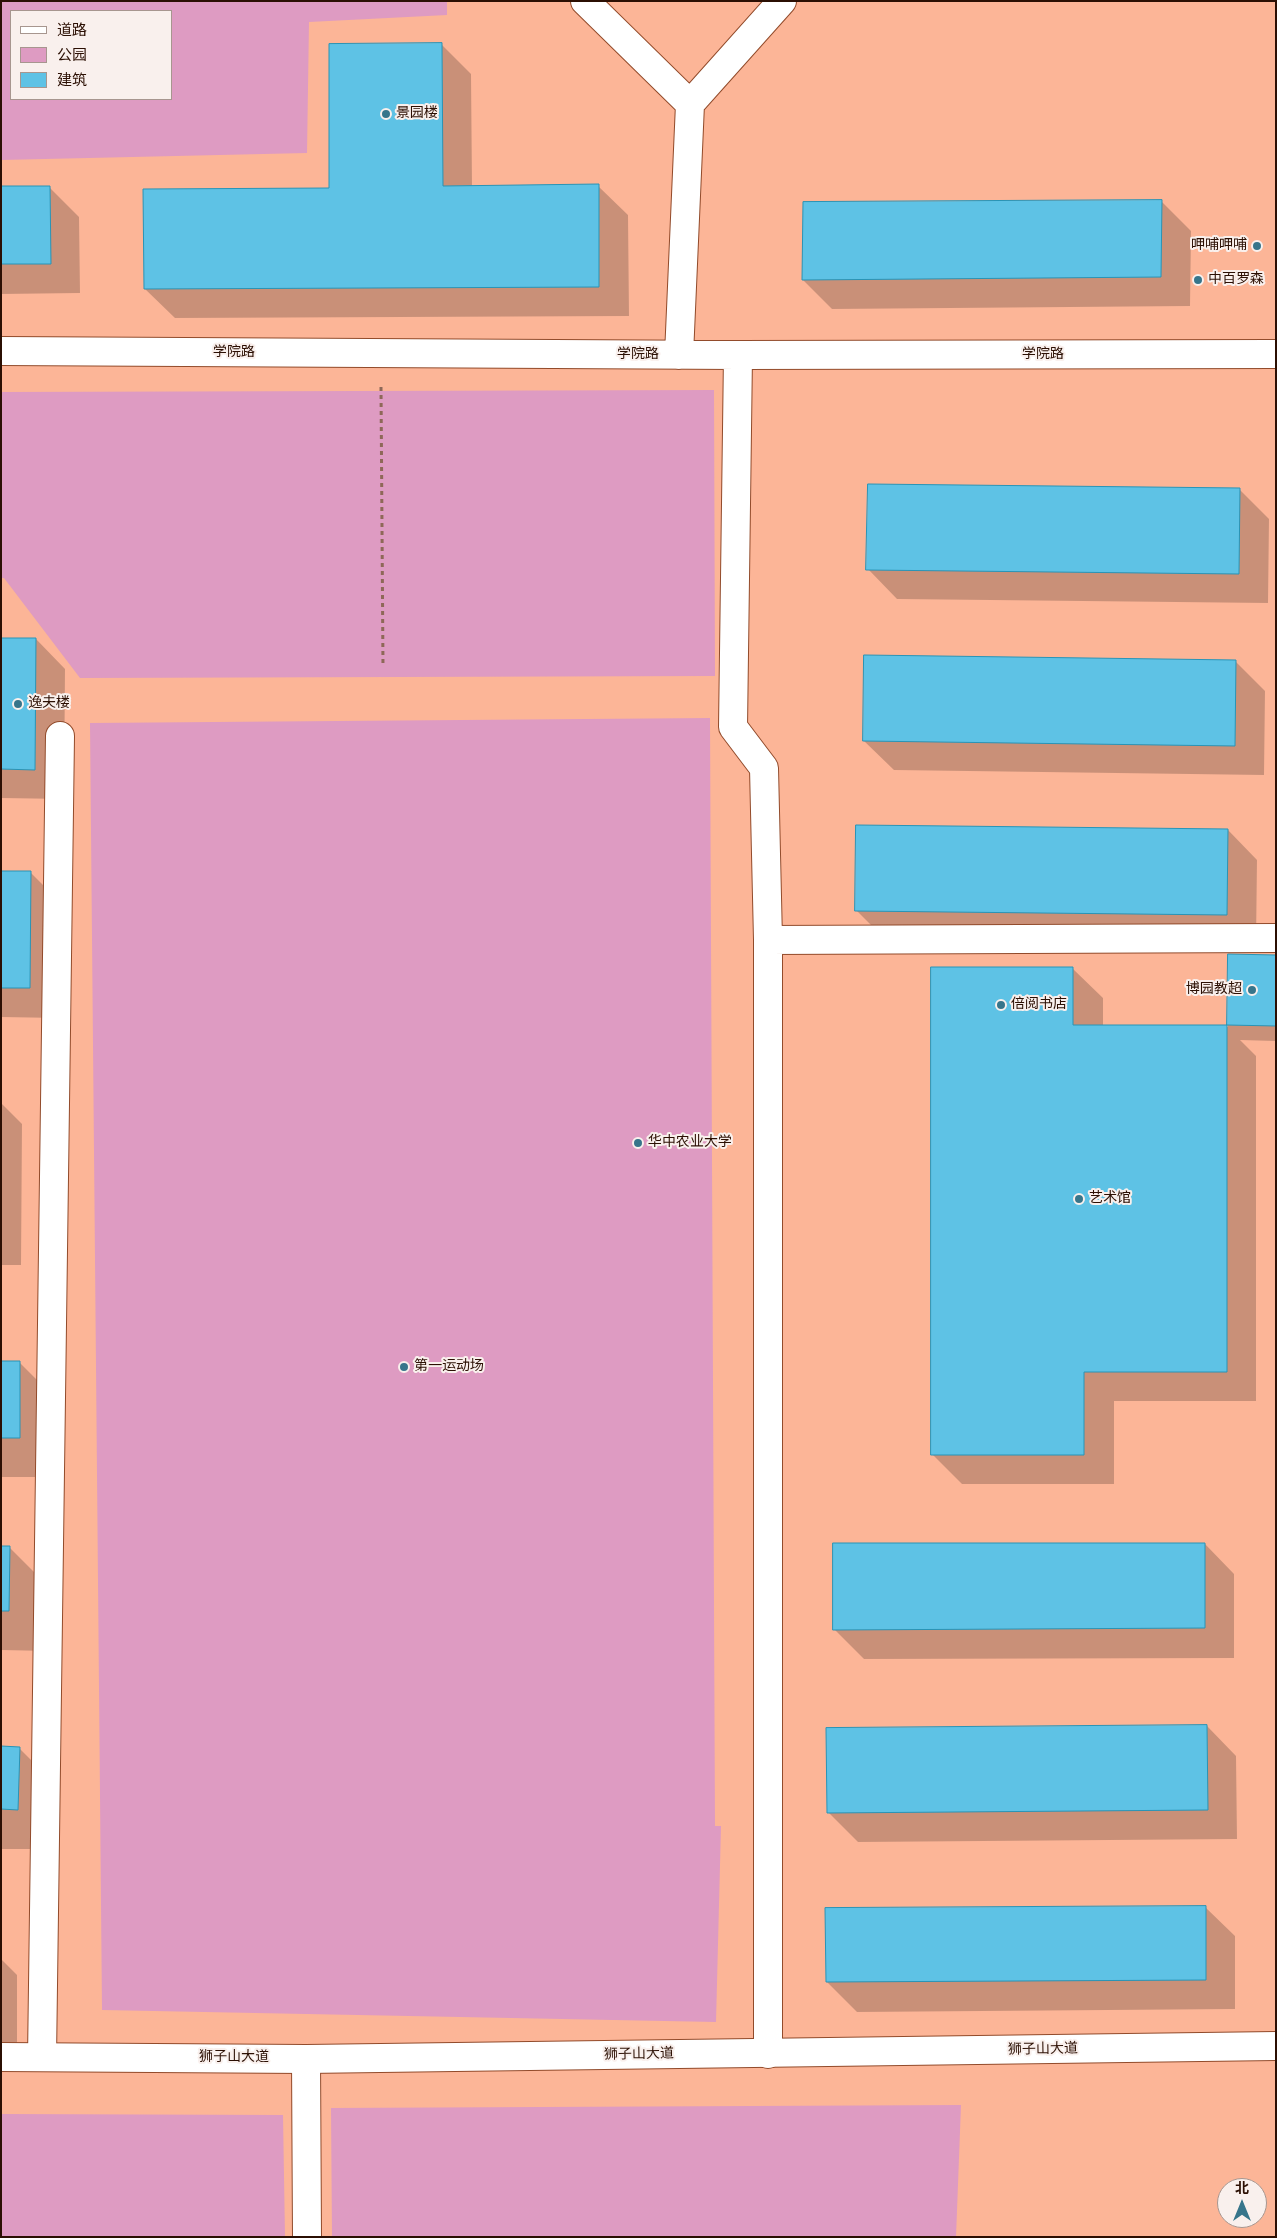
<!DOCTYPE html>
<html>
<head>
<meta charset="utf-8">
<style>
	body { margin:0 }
	#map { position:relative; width:1277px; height:2238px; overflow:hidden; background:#f6c5b0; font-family:"Source Sans 3","Noto Sans SC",sans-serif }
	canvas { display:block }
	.frame { position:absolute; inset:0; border:2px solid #2b0f03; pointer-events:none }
	.legend { position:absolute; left:10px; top:10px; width:162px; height:90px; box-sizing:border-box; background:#f9f0ed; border:1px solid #a7968f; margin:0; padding:6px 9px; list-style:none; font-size:15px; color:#2b0f03 }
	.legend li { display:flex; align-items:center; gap:10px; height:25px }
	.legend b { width:25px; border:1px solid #a7968f }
	.north { position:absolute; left:1217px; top:2178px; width:50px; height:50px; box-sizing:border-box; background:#f9f0ed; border:1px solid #a7968f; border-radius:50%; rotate:0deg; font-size:14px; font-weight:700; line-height:20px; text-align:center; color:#2b0f03 }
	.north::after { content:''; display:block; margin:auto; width:18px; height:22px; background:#37758b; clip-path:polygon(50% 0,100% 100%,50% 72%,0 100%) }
</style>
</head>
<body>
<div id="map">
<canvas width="1277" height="2238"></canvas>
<div class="frame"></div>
<ul class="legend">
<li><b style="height:6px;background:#fff"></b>道路</li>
<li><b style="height:14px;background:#de9bc2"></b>公园</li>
<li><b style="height:14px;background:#5ec2e5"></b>建筑</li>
</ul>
<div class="north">北</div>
</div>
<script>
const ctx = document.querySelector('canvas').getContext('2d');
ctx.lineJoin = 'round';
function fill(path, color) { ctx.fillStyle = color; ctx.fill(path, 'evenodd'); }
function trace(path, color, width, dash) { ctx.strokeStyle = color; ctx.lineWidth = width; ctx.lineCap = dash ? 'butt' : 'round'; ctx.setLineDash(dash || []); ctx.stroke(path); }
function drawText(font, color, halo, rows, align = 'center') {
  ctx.font = font + ' "Source Sans 3","Noto Sans SC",sans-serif'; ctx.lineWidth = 4; ctx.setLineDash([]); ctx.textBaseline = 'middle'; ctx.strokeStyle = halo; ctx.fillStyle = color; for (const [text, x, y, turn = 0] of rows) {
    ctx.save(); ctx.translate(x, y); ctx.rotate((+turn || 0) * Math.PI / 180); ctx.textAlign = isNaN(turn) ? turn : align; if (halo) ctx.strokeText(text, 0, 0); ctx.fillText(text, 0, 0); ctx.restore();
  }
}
fill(new Path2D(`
	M1,1h1275v2236h-1275zM11,11h160v88h-160zM1227,2188h30v30h-30z`), '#fcb597');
fill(new Path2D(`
	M1,1h446v14l-138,7 -2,131 -306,7zM171,11v88h-160v-88z
	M714,390l1,286 -635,2 -76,-100h-3v-186z
	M710,718l5,1108h6l-5,196 -614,-12 -12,-1287z
	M961,2105l-5,132h-624l-1,-129z
	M1,2114l282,1 2,122h-284z`), '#de9bc2');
fill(new Path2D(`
	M442,45l29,29 1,113 126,-1 30,29 1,101 -454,2 -30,-29 185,-100z
	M49,187l30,30 1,76 -79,1v-106z
	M1162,202l29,29 -1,75 -358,3 -29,-29z
	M1239,489l30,30 -1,84 -371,-4 -29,-30z
	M1,639h35l29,30 -1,130 -63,-1z
	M1235,661l30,30 -1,84 -370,-5 -30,-29z
	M1228,830l29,30 -1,84 -370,-4 -30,-30z
	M1,872h29l30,30 -1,116 -58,-1z
	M1229,955l47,2v84l-36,-1 16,16v345h-142v83h-152l-30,-30 141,-485 30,29v29h125z
	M1,1103l21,21 -1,141h-20z
	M1,1363h19l40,40 -1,74h-58z
	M1205,1544l29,30v84l-370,1 -30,-30z
	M1,1547h8l40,40v64l-48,-1z
	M1207,1726l29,30 1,83 -379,3 -30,-30z
	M1,1747l18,1 40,40 -1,61h-57z
	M1205,1907l30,29v73l-378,3 -30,-30z
	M1,1959l16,16v71h-16z`), '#0003');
const building = new Path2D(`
	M442,43l1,143 156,-2v103l-455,2 -1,-100 186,-1v-144z
	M1,186h49l1,78h-50z
	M1162,200l-1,77 -359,3 1,-78z
	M868,484l372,4 -1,86 -373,-4z
	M1,638h35l-1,132 -34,-1z
	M864,655l372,5 -1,86 -372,-5z
	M856,825l372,4 -1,86 -372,-4z
	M1,871h30l-1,117h-29z
	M1228,954l48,1v71l-49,-1z
	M931,967h142v58h154v347h-143v83h-153z
	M1,1361h19v77h-19z
	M833,1543h372v85l-372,2z
	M1,1546h9l-1,65h-8z
	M1207,1725l1,85 -381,3 -1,-85z
	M1,1746l19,1 -2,63 -17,-1z
	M1206,1906v74l-380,2 -1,-74z`);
fill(building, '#5ec2e5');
trace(building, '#2994b6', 1);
const street = new Path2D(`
	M585,1l105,103 92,-103
	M1,351l737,4 538,-1
	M679,355l11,-251
	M738,355l-5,372 31,41 4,172v1114
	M768,940l508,-2
	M42,2057l18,-1321
	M306,2059l1,178`);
const secondary = new Path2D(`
	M1,2057l305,2 970,-13`);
trace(street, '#924b2b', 30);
trace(secondary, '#924b2b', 30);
trace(new Path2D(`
	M381,387l2,280`), '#8e6858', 3, [4, 4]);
trace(street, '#fff', 28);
trace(secondary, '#fff', 28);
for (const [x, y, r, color] of [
	[386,114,5,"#37758b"],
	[1257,246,5,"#37758b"],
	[1198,280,5,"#37758b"],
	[18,704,5,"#37758b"],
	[1252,990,5,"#37758b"],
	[1001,1005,5,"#37758b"],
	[638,1143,5,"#37758b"],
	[1079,1199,5,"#37758b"],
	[404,1367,5,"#37758b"]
]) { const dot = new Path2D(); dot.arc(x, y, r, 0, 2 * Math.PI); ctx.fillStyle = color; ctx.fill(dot); trace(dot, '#f9f0ed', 2); }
drawText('14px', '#2b0f03', '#f9f0ed', [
	["景园楼",396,114],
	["呷哺呷哺",1247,246,"right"],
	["中百罗森",1208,280],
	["逸夫楼",28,704],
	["博园教超",1242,990,"right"],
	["倍阅书店",1011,1005],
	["华中农业大学",648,1143],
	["艺术馆",1089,1199],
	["第一运动场",414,1367]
], 'left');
drawText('14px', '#2b0f03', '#f9f0ed', [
	["学院路",234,353],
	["学院路",638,355],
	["学院路",1043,355],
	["狮子山大道",1043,2050,-1],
	["狮子山大道",639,2055,-1],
	["狮子山大道",234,2058]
]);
</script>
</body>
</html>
